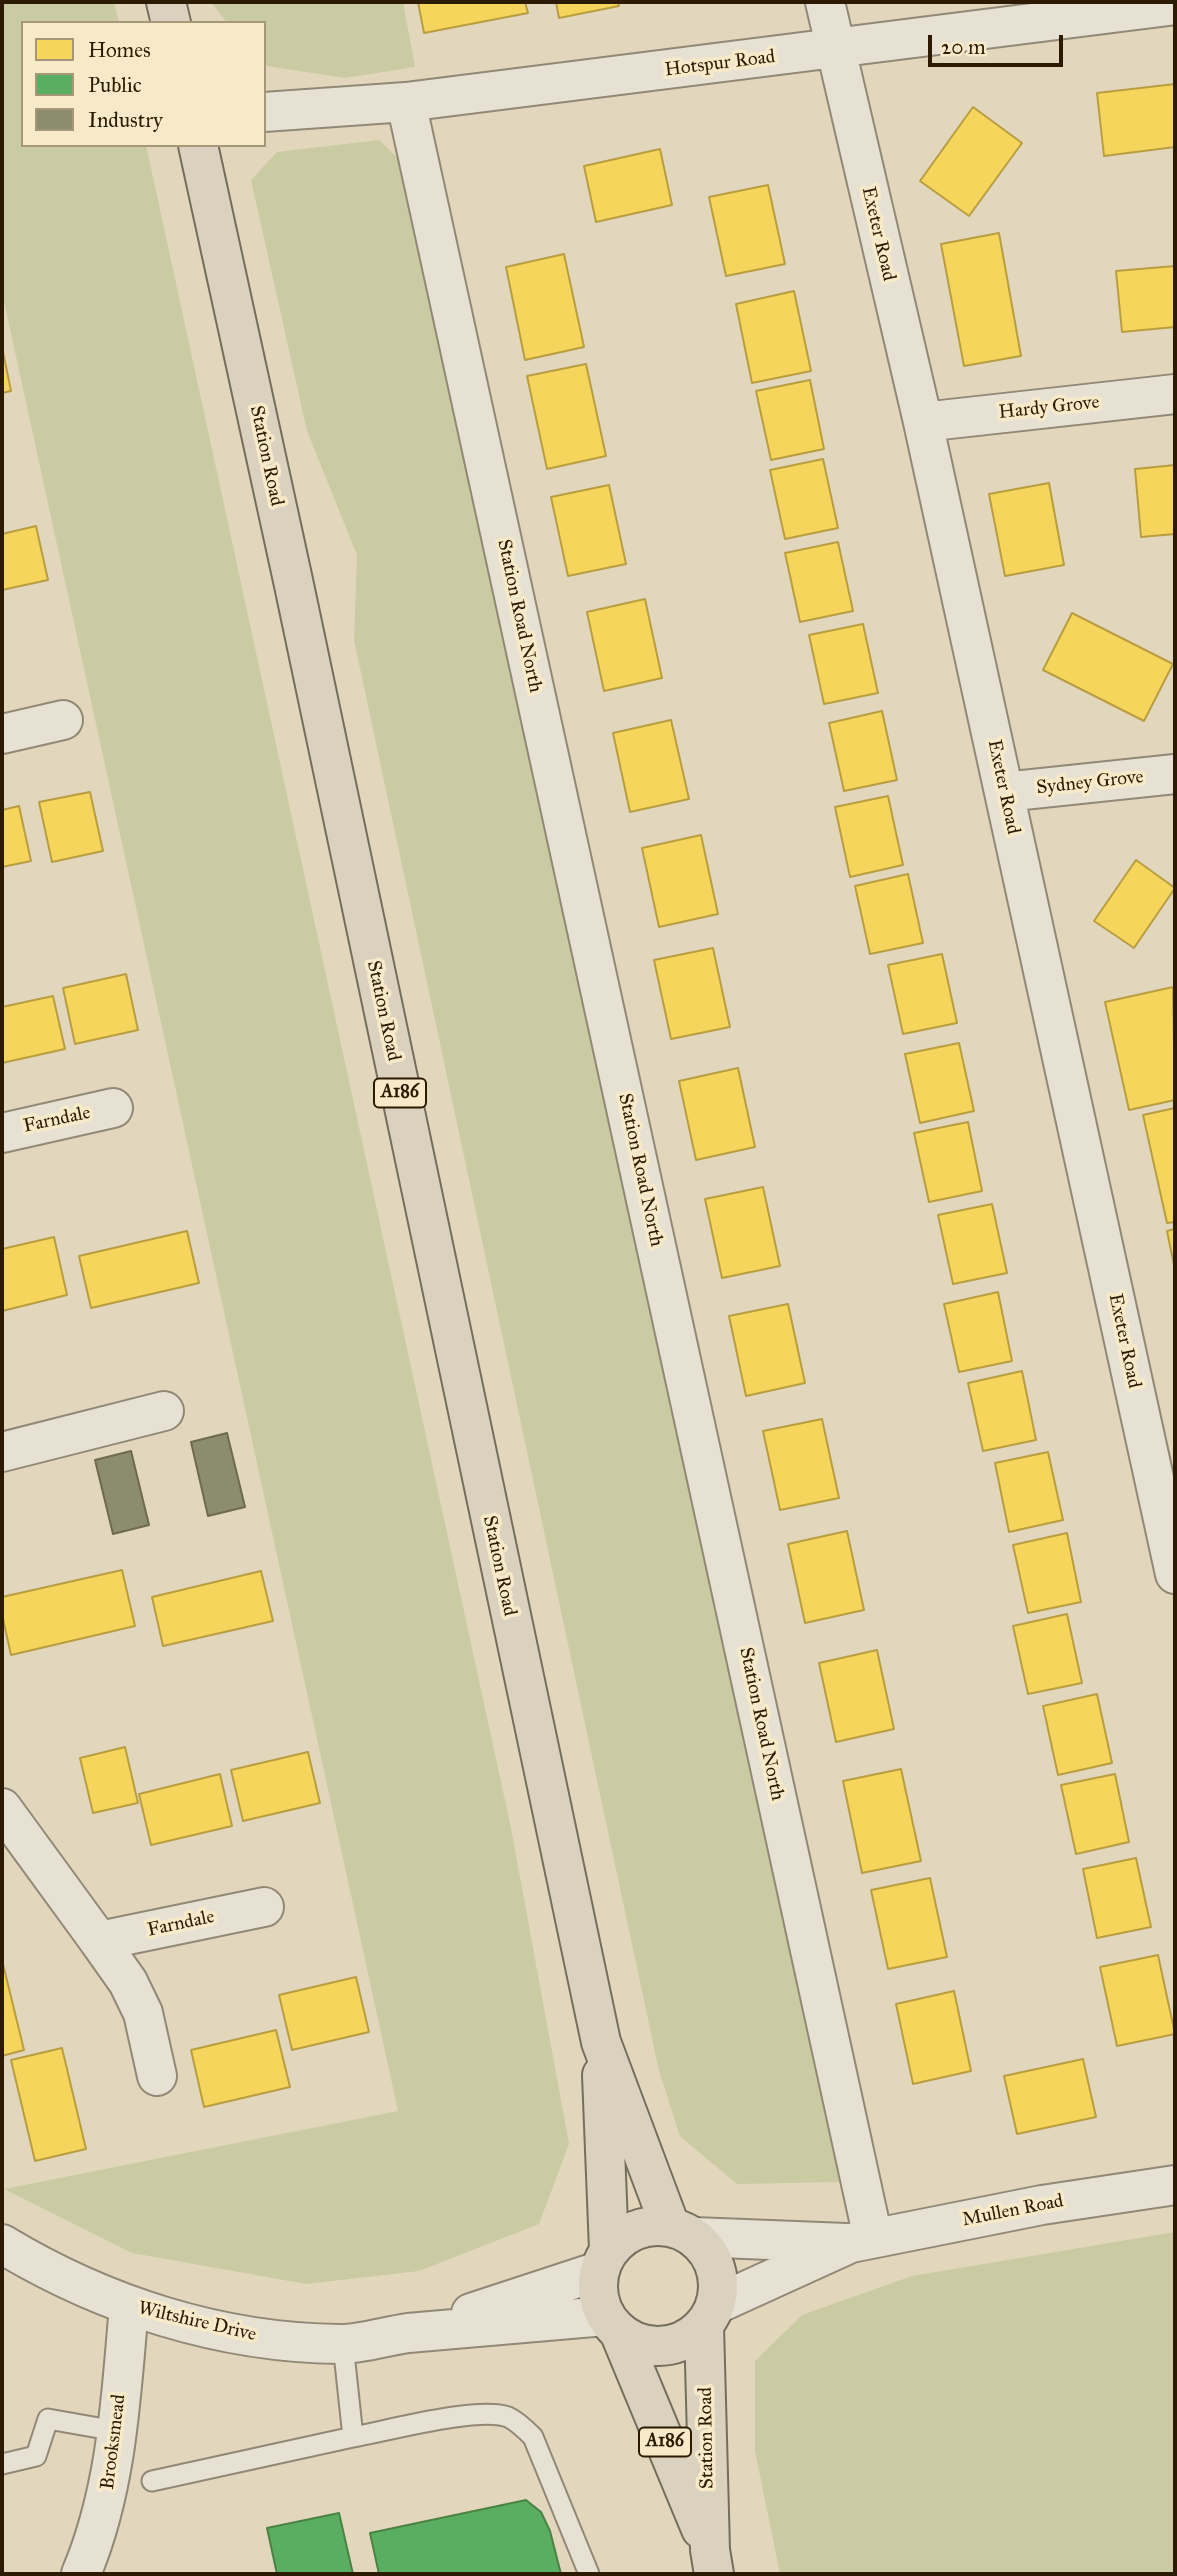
<!DOCTYPE html>
<html>
<head>
<meta charset="utf-8">
<style>
	body { margin:0 }
	#map { position:relative; width:1177px; height:2576px; overflow:hidden; background:#e2d7bc; font-family:"IM FELL Great Primer",serif }
	canvas { display:block }
	.frame { position:absolute; inset:0; border:4px solid #2c1a02; pointer-events:none }
	.legend { position:absolute; left:21px; top:21px; width:245px; height:126px; box-sizing:border-box; background:#f7eac9; border:2px solid #a69779; margin:0; padding:9px 12px; list-style:none; font-size:21px; color:#2c1a02 }
	.legend li { display:flex; align-items:center; gap:14px; height:35px }
	.legend b { width:35px; border:2px solid #a69779 }
	.scale { position:absolute; left:928px; top:35px; width:135px; height:32px; box-sizing:border-box; border:4px solid #2c1a02; border-top:0; padding-left:9px; font-size:21px; line-height:24px; white-space:nowrap; color:#2c1a02; -webkit-text-stroke:5px #f7eac9; paint-order:stroke }
</style>
</head>
<body>
<div id="map">
<canvas width="1177" height="2576"></canvas>
<div class="frame"></div>
<ul class="legend">
<li><b style="height:19px;background:#f6d55c"></b>Homes</li>
<li><b style="height:19px;background:#5aae61"></b>Public</li>
<li><b style="height:19px;background:#8c8c6e"></b>Industry</li>
</ul>
<div class="scale">20 m</div>
</div>
<script>
const ctx = document.querySelector('canvas').getContext('2d');
ctx.lineJoin = 'round';
function fill(path, color) { ctx.fillStyle = color; ctx.fill(path, 'evenodd'); }
function trace(path, color, width, dash) { ctx.strokeStyle = color; ctx.lineWidth = width; ctx.lineCap = dash ? 'butt' : 'round'; ctx.setLineDash(dash || []); ctx.stroke(path); }
function drawText(font, color, halo, rows, align = 'center') {
  ctx.font = font + ' "IM FELL Great Primer",serif'; ctx.lineWidth = 7; ctx.setLineDash([]); ctx.textBaseline = 'middle'; ctx.strokeStyle = halo; ctx.fillStyle = color; for (const [text, x, y, turn = 0] of rows) {
    ctx.save(); ctx.translate(x, y); ctx.rotate((+turn || 0) * Math.PI / 180); ctx.textAlign = isNaN(turn) ? turn : align; if (halo) ctx.strokeText(text, 0, 0); ctx.fillText(text, 0, 0); ctx.restore();
  }
}
fill(new Path2D(`
	M2,2h112l5,21h-96v122h123l365,1683 58,316 -30,80 -120,47 -113,13 -174,-31 -128,-64 394,-78 -396,-1819z
	M211,2h192l12,65 -70,11 -78,-12 -3,-3v-40h-37z
	M379,140l23,22 326,1489 111,531 -102,2 -57,-48 -21,-65 -305,-1431 3,-85 -50,-124 -56,-251 26,-28z
	M1175,2232v342h-395l-25,-123v-90l47,-46 110,-39z`), '#cacba2');
const homes = new Path2D(`
	M418,2h107l3,11 -104,20z
	M556,2h62l1,4 -60,12z
	M1175,84v63l-71,9 -7,-63z
	M973,107l49,36 -53,73 -49,-35z
	M660,149l12,56 -76,17 -12,-56z
	M768,185l17,79 -59,12 -17,-79z
	M999,233l22,123 -57,10 -23,-122z
	M564,254l20,93 -59,13 -19,-93z
	M1175,266v61l-53,5 -6,-61z
	M794,291l17,80 -59,12 -16,-79z
	M2,347l9,44 -9,2z
	M586,364l20,92 -59,13 -20,-93z
	M810,380l14,69 -53,11 -15,-69z
	M823,459l15,69 -53,11 -15,-69z
	M1175,465v69l-34,3 -6,-68z
	M1049,483l15,82 -59,11 -16,-82z
	M609,485l17,79 -58,12 -17,-79z
	M36,526l12,54 -46,10v-56z
	M838,542l15,69 -53,11 -15,-69z
	M645,599l17,79 -58,13 -17,-79z
	M1072,613l101,51 -29,57 -101,-51z
	M863,624l15,69 -54,11 -15,-69z
	M882,711l15,69 -53,11 -15,-68z
	M671,720l18,79 -59,13 -17,-79z
	M90,792l13,59 -51,11 -13,-60z
	M888,796l15,69 -53,12 -15,-70z
	M19,806l12,55 -29,6v-57z
	M701,835l17,79 -59,13 -17,-79z
	M1136,860l39,28 -41,60 -40,-27z
	M908,874l15,69 -53,11 -15,-68z
	M713,948l17,79 -59,12 -17,-79z
	M942,954l15,69 -54,11 -15,-69z
	M126,974l12,56 -63,14 -12,-56z
	M1173,987l2,113 -46,10 -24,-108z
	M53,996l12,53 -63,14v-56z
	M959,1043l15,68 -54,12 -15,-69z
	M738,1068l17,79 -59,13 -17,-79z
	M1175,1108v114l-8,1 -24,-108z
	M968,1122l14,69 -53,11 -15,-69z
	M763,1187l17,79 -58,12 -17,-79z
	M992,1204l15,69 -54,11 -15,-69z
	M1175,1229v41l-8,-39z
	M187,1231l12,52 -108,25 -12,-52z
	M54,1237l13,58 -65,16v-62z
	M998,1292l14,69 -53,11 -15,-68z
	M788,1304l17,79 -59,13 -17,-80z
	M1022,1371l14,69 -53,11 -15,-68z
	M822,1419l17,79 -59,12 -17,-79z
	M1048,1452l15,68 -54,12 -14,-69z
	M847,1531l17,79 -59,13 -17,-79z
	M1067,1533l14,69 -53,11 -15,-68z
	M122,1570l13,56 -124,29 -9,-41v-17z
	M261,1571l12,50 -110,25 -11,-49z
	M1067,1614l15,69 -54,11 -15,-68z
	M877,1650l17,79 -58,13 -17,-79z
	M1097,1694l15,69 -54,12 -15,-69z
	M125,1747l13,56 -45,10 -13,-55z
	M308,1752l12,51 -77,18 -12,-51z
	M901,1769l20,92 -59,12 -19,-92z
	M220,1774l12,52 -81,19 -12,-51z
	M1115,1774l14,68 -53,12 -15,-69z
	M1136,1858l15,69 -54,11 -14,-69z
	M930,1878l17,79 -59,12 -17,-79z
	M1158,1955l17,79 -58,12 -17,-79z
	M2,1960l22,90 -22,6z
	M356,1977l13,55 -77,18 -13,-55z
	M954,1991l17,80 -58,13 -17,-80z
	M276,2030l14,57 -86,20 -13,-57z
	M62,2048l24,101 -51,12 -24,-101z
	M1083,2059l13,58 -79,17 -13,-58z`);
fill(homes, '#f6d55c');
trace(homes, '#b99d41', 2);
const public = new Path2D(`
	M526,2500l15,12 9,19 11,43h-182l-9,-41z
	M339,2513l14,61h-76l-10,-46z`);
fill(public, '#5aae61');
trace(public, '#4c8244', 2);
const industry = new Path2D(`
	M227,1433l18,74 -37,9 -17,-74z
	M131,1451l18,74 -36,9 -18,-74z`);
fill(industry, '#8c8c6e');
trace(industry, '#6f6a4e', 2);
const service = new Path2D(`
	M343,2344l10,93c34,-6 125,-31 155,-20 9,4 18,13 25,20l56,137
	M2,2464l34,-8 12,-37 68,12
	M152,2481l201,-44`);
const minor = new Path2D(`
	M825,2l98,420 252,1152
	M406,102l467,2136
	M264,112l142,-10 769,-97
	M923,422l252,-28
	M2,734l61,-14
	M1004,792l171,-18
	M2,1133l111,-25
	M2,1452l162,-41
	M2,1808l97,133 165,-34
	M99,1941l29,41 15,31 14,63
	M81,2574c36,-85 40,-177 48,-268`);
const tertiary = new Path2D(`
	M694,2237l152,6
	M2,2244c101,61 218,99 338,100 23,0 46,-8 68,-11 66,-6 131,-11 197,-17
	M717,2304l134,-61 191,-38 133,-20
	M471,2313l128,-42`);
const primary = new Path2D(`
	M166,2l5,21
	M198,145l96,440 307,1457 69,184
	M602,2075l7,175
	M598 2286a60 60 0 1 1 120 0a60 60 0 1 1-120 0Z
	M704,2326l6,224 4,24
	M620,2334l81,195`);
trace(service, '#918876', 23);
trace(minor, '#918876', 42);
trace(tertiary, '#918876', 42);
trace(primary, '#766e5d', 42);
trace(service, '#e7e1d4', 19);
trace(minor, '#e7e1d4', 38);
trace(tertiary, '#e7e1d4', 38);
trace(primary, '#dad2bf', 38);
for (const [x, y, w] of [
	[400,1093,52],
	[665,2442,52]
]) { const box = new Path2D(); box.roundRect(x - w / 2, y - 14.5, w, 29, 5); ctx.fillStyle = '#f7eac9'; ctx.fill(box); trace(box, '#2c1a02', 2); }
drawText('bold 18px', '#2c1a02', null, [
	["A186",400,1093],
	["A186",665,2442]
]);
drawText('19px', '#2c1a02', '#f7eac9', [
	["Hotspur Road",720,64,-7],
	["Exeter Road",878,234,77],
	["Hardy Grove",1049,408,-6],
	["Station Road",266,456,78],
	["Station Road North",519,616,78],
	["Sydney Grove",1090,783,-6],
	["Exeter Road",1003,787,78],
	["Station Road",383,1011,78],
	["Farndale",57,1120,-12],
	["Station Road North",640,1170,78],
	["Exeter Road",1124,1341,78],
	["Station Road",499,1566,78],
	["Station Road North",761,1724,78],
	["Farndale",181,1924,-12],
	["Mullen Road",1013,2211,-11],
	["Wiltshire Drive",197,2322,13],
	["Station Road",707,2438,-91],
	["Brooksmead",114,2442,-83]
]);
</script>
</body>
</html>
